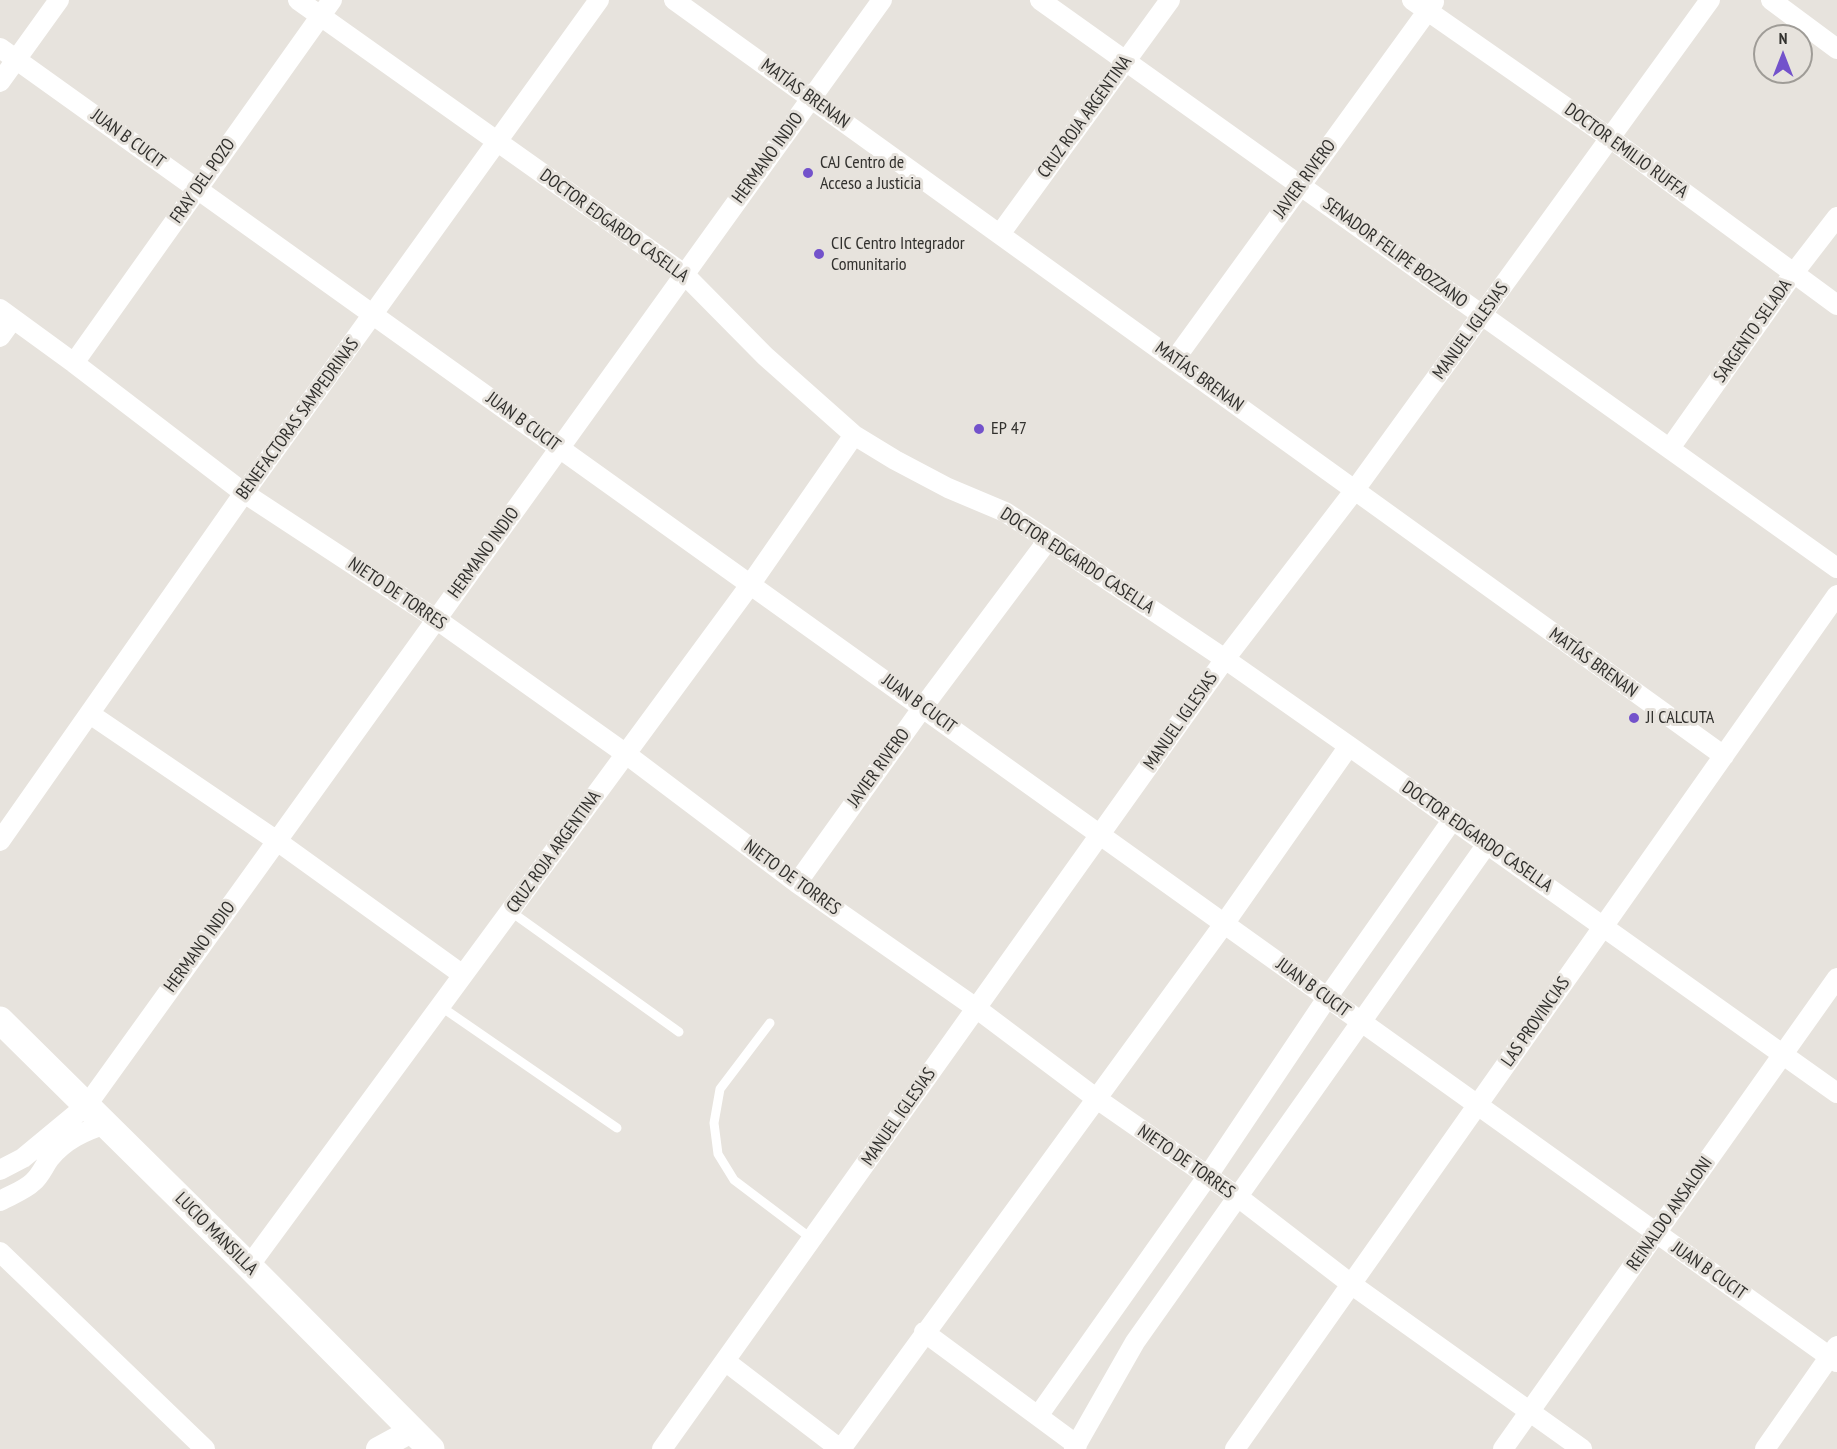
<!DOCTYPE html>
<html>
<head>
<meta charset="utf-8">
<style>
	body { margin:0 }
	#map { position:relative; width:1837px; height:1449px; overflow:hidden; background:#e7e3dd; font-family:"PT Sans Narrow",sans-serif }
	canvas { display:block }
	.north { position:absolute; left:1753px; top:24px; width:60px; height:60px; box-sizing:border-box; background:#e7e3dd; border:2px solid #9f9c97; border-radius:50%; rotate:0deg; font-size:16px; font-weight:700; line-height:24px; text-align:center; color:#32312e }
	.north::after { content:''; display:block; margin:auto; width:21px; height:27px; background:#7352cb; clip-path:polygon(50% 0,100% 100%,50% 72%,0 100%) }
</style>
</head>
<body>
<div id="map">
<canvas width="1837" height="1449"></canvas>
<div class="north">N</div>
</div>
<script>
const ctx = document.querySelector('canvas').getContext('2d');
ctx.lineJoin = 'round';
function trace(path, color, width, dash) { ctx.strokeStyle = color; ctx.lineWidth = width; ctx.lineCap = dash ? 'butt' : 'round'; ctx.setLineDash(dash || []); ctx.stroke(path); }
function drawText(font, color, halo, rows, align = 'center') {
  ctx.font = font + ' "PT Sans Narrow",sans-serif'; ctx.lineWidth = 6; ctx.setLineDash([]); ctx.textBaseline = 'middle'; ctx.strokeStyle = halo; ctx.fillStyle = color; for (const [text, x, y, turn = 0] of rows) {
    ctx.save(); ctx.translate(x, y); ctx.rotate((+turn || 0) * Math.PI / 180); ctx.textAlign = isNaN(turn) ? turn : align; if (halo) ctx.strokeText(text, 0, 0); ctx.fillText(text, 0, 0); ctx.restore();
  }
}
trace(new Path2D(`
	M510,911l169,121
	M440,1006l177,122
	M770,1023l-50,66 -6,34 4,31 16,26 78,59`), '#fff', 9);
trace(new Path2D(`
	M298,0l386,274 81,82 89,79 41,25 53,28 57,24 43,28 177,119 124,87 488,347
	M674,0l1050,756
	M1040,0l797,568
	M1412,0l198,138 227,167
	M1771,0l66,49
	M0,48c612,438 1225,875 1837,1314
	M0,82l59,-82
	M1000,234l170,-234
	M0,309l74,54 170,130 192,126 190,135 171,129 179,125 121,91 141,98 113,87 231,165
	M0,337l13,-18
	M1175,359l259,-357
	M74,363l258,-363
	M1670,448l123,-174 44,-57
	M90,714l187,127 186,134
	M0,841l244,-348 355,-493
	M797,883l126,-176 125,-167
	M0,1170l23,-12 64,-53 795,-1105
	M0,1201c11,-6 25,-11 33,-19 8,-7 11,-16 17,-24 15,-18 34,-27 56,-34
	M0,1252l205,197
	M249,1266l501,-681 104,-150
	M924,1332l153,113
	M725,1361l115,88
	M1038,1416l169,-239 120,-179 126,-179
	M662,1449l563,-790 129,-168 356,-491
	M841,1449l383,-525 125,-178
	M1074,1449l61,-107 352,-498
	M1235,1449l602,-854
	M1503,1449l334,-471
	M1765,1449l72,-103`), '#fff', 20);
trace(new Path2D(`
	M378,1449l35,-19`), '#fff', 24);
trace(new Path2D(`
	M0,1020l249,246 182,183`), '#fff', 27);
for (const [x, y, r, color] of [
	[808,173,6,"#7352cb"],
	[819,254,6,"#7352cb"],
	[979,429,6,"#7352cb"],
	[1634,718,6,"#7352cb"]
]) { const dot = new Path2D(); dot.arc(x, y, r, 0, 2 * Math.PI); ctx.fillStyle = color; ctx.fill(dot); trace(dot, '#e7e3dd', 2); }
drawText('18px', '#32312e', '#e7e3dd', [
	["MATÍAS BRENAN",805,94,36],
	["CRUZ ROJA ARGENTINA",1085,117,-54],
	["JUAN B CUCIT",128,139,36],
	["DOCTOR EMILIO RUFFA",1626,151,36],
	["HERMANO INDIO",768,158,-54],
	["JAVIER RIVERO",1305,179,-54],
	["FRAY DEL POZO",203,181,-55],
	["DOCTOR EDGARDO CASELLA",614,226,36],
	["SENADOR FELIPE BOZZANO",1395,253,36],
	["MANUEL IGLESIAS",1471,331,-54],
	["SARGENTO SELADA",1753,331,-55],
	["MATÍAS BRENAN",1199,377,36],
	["BENEFACTORAS SAMPEDRINAS",298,419,-54],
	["JUAN B CUCIT",523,422,36],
	["HERMANO INDIO",484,553,-54],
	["DOCTOR EDGARDO CASELLA",1077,561,33],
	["NIETO DE TORRES",397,594,34],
	["MATÍAS BRENAN",1593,663,36],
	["JUAN B CUCIT",919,704,36],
	["MANUEL IGLESIAS",1181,721,-55],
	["JAVIER RIVERO",879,768,-54],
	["DOCTOR EDGARDO CASELLA",1477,837,35],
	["CRUZ ROJA ARGENTINA",554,852,-54],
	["NIETO DE TORRES",792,878,36],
	["HERMANO INDIO",200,947,-54],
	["JUAN B CUCIT",1313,988,36],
	["LAS PROVINCIAS",1536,1022,-55],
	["MANUEL IGLESIAS",899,1117,-55],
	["NIETO DE TORRES",1186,1162,35],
	["REINALDO ANSALONI",1670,1214,-55],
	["LUCIO MANSILLA",216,1234,45],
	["JUAN B CUCIT",1709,1271,35]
]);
drawText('18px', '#32312e', '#e7e3dd', [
	["CAJ Centro de",820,163],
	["Acceso a Justicia",820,184],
	["CIC Centro Integrador",831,244],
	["Comunitario",831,265],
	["EP 47",991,429],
	["JI CALCUTA",1646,718]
], 'left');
</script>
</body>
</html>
